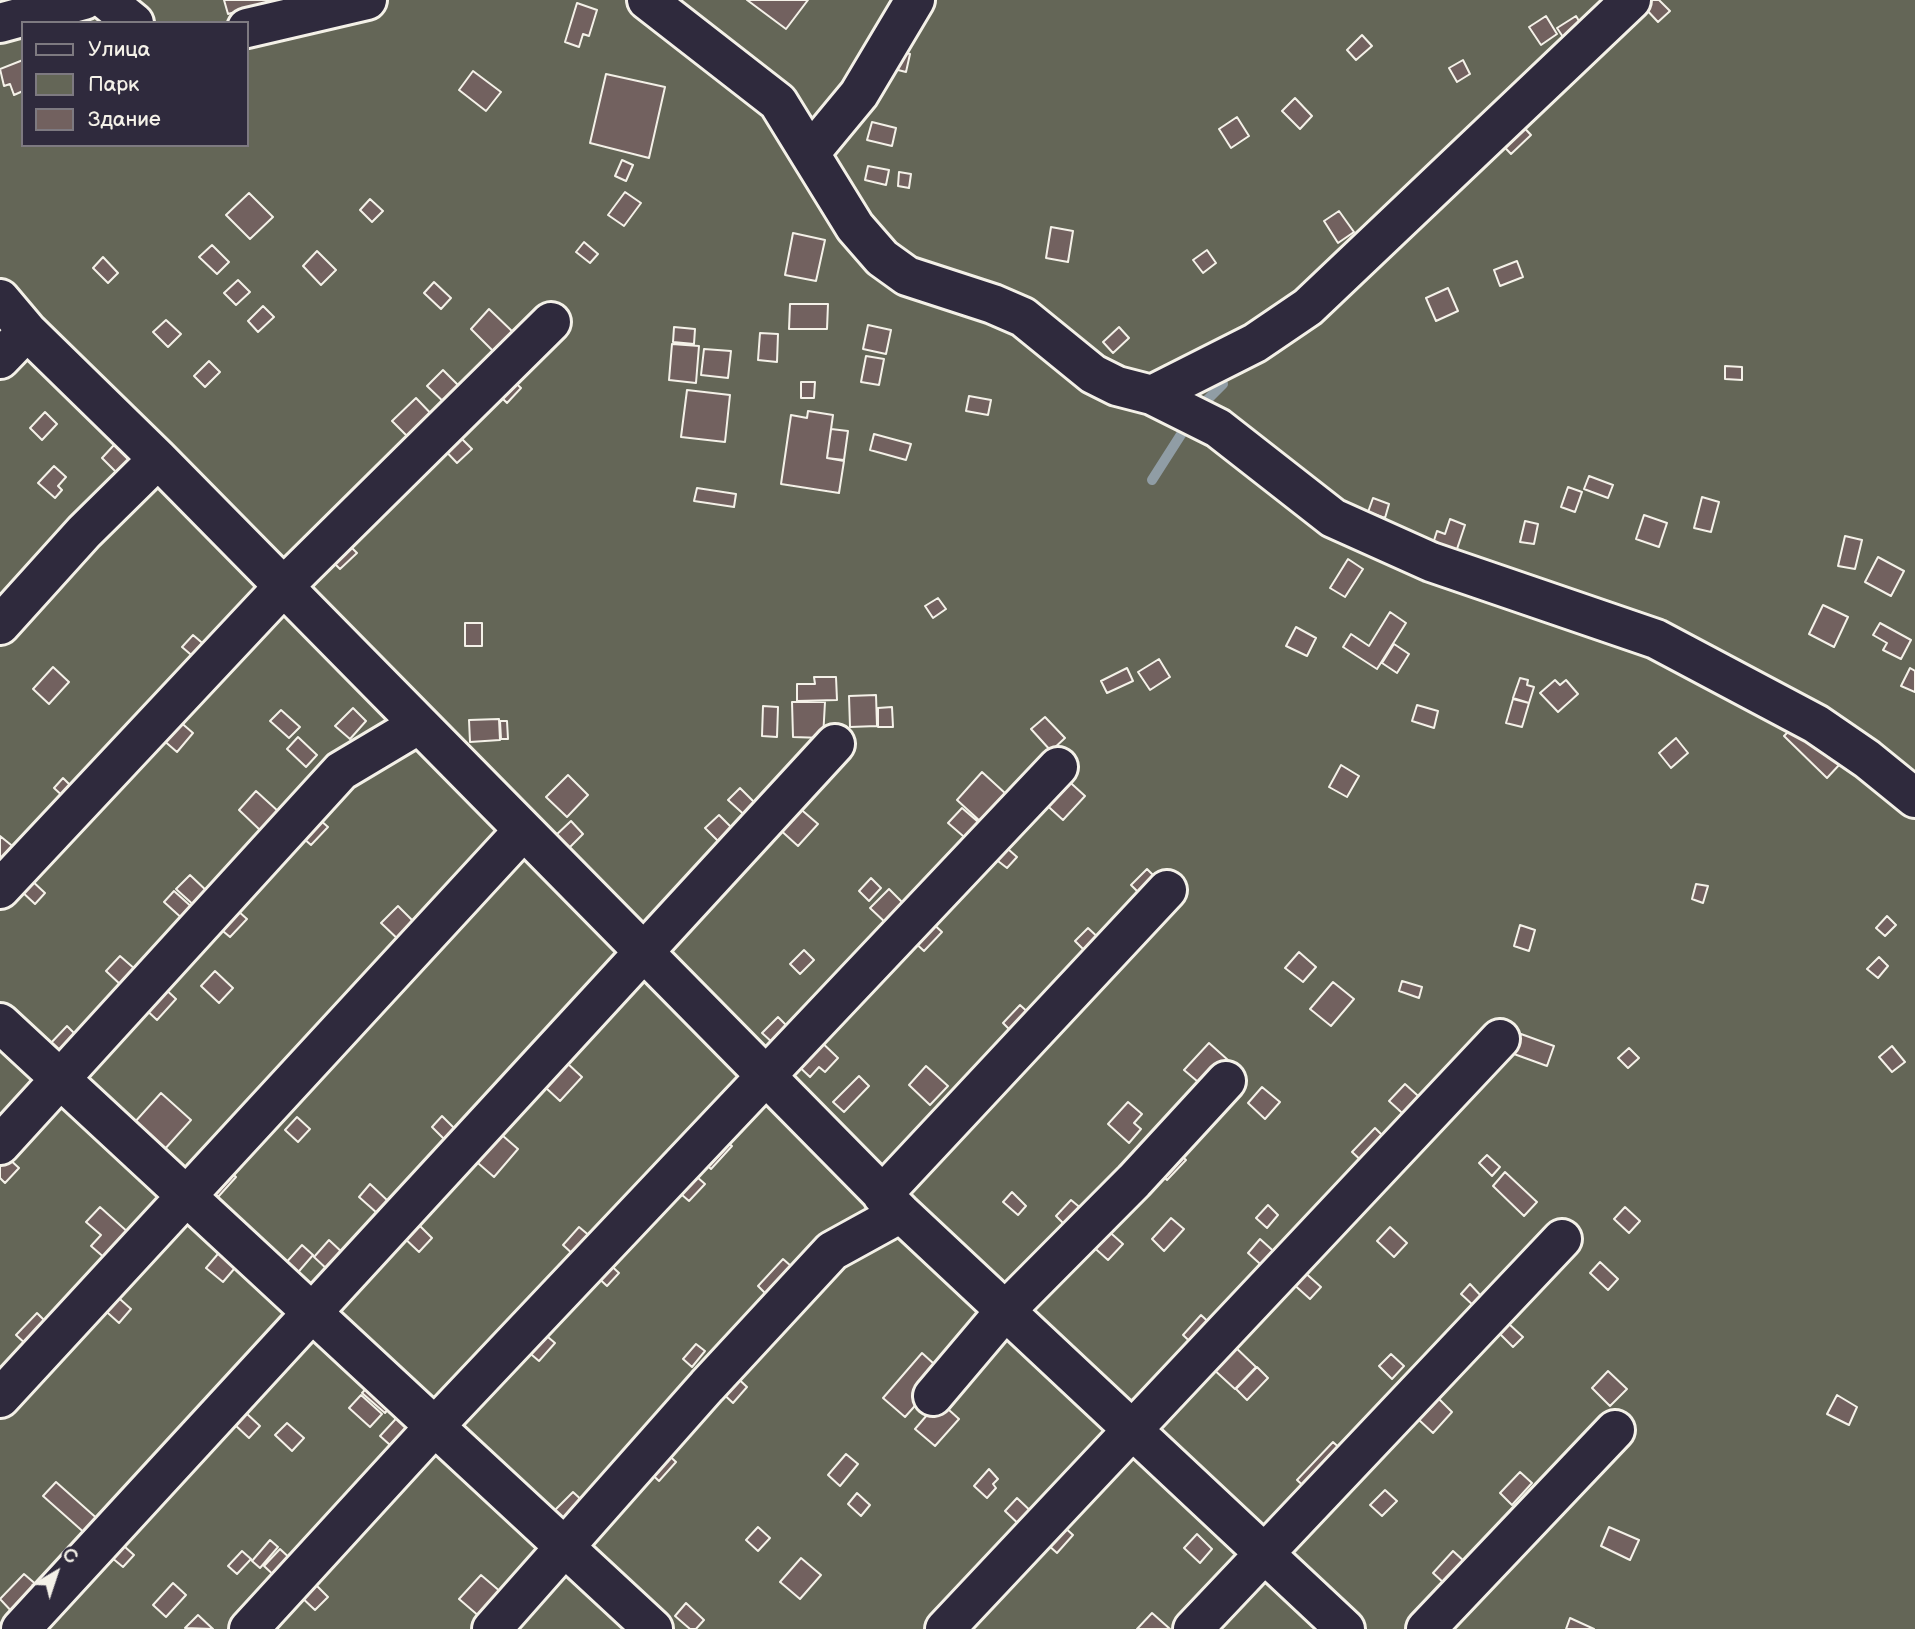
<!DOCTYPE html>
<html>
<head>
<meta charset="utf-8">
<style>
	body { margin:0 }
	#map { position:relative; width:1915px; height:1629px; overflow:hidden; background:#3c3544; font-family:"Balsamiq Sans",sans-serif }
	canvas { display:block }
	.legend { position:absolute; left:21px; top:21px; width:228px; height:126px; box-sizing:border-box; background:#2f2a3d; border:2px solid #7e7a81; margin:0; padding:9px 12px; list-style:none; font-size:21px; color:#f4f1e8 }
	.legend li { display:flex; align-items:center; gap:14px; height:35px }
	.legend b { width:35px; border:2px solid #7e7a81 }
	.north { position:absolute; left:21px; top:1538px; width:70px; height:70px; -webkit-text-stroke:5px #2f2a3d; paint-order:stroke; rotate:39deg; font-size:19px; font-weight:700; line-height:28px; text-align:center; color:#f4f1e8 }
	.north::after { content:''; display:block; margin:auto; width:24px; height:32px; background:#f4f1e8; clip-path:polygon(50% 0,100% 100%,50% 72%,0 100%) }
</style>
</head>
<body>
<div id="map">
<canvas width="1915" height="1629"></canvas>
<ul class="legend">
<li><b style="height:9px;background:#2f2a3d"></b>Улица</li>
<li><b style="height:19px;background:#646657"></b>Парк</li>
<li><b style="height:19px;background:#72615f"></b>Здание</li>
</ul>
<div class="north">С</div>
</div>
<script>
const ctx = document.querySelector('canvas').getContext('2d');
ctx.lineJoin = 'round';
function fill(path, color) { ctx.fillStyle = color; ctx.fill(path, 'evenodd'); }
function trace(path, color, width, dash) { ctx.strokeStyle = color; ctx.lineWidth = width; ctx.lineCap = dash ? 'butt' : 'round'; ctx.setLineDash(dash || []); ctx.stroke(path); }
fill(new Path2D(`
	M0,0h1915v1629h-1915zM23,23h224v122h-224z`), '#646657');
trace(new Path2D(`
	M1198,409l25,-25
	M1152,480l37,-58`), '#909da5', 10);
const building = new Path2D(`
	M224,0h47v2l-43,12z
	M747,0h61l-22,29z
	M1651,0h8l11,11 -12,11 -14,-15z
	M577,3l20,7 -8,26 -6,-2 -4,13 -14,-5z
	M1546,16l11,18 -16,11 -12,-18z
	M1576,16l9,15 -18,12 -10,-15z
	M1362,35l10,11 -16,14 -9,-10z
	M894,50l16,4 -4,18 -16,-4z
	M23,60v31l-9,4 -4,-11 -6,2 -4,-17z
	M1463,60l7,14 -13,8 -8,-14z
	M473,71l28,21 -15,19 -27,-21z
	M606,74l59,13 -16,71 -59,-15z
	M1295,98l17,18 -12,13 -18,-18z
	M1237,117l12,19 -18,12 -12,-19z
	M1517,120l14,15 -20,19 -14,-15z
	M872,122l24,6 -4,18 -25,-6z
	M622,160l11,5 -7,16 -11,-5z
	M868,166l21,4 -3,15 -21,-5z
	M899,172l12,2 -2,14 -11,-2z
	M625,192l16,11 -17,23 -16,-11z
	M249,193l24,24 -23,22 -24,-24z
	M370,199l13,12 -11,11 -12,-12z
	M1339,211l15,21 -16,11 -14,-22z
	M1051,227l22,4 -5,31 -22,-4z
	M793,233l32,7 -9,41 -31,-6z
	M584,242l14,12 -8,9 -14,-11z
	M212,245l17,17 -12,12 -18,-17z
	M1207,250l9,13 -13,10 -10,-13z
	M317,251l19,19 -15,15 -18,-19z
	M103,257l15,16 -10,10 -15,-15z
	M1517,261l6,16 -23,9 -6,-16z
	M238,280l12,12 -14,13 -12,-12z
	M434,282l17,16 -10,11 -17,-16z
	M1448,288l10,23 -22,10 -10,-23z
	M790,304h38l-1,25h-38z
	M263,306l11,11 -16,15 -10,-11z
	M489,309l26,25 -19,20 -25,-25z
	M166,320l15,14 -13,13 -15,-15z
	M868,325l23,5 -5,24 -23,-5z
	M674,327l21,2 -1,15 -21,-2z
	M1119,327l10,11 -16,15 -10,-11z
	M760,333l18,1 -1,28 -19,-2z
	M672,344l27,2 -3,37 -27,-3z
	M704,349l27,2 -3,27 -27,-3z
	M866,356l18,3 -5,26 -18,-3z
	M209,361l11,11 -15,15 -11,-11z
	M1725,366l17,1v13l-17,-1z
	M443,370l22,22 -16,15 -22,-21z
	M508,376l13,12 -14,15 -13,-13z
	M801,382h14l-1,16h-13z
	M687,390l43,5 -5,47 -44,-5z
	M969,396l22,4 -3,15 -22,-4z
	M416,398l22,23 -29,17 -17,-17z
	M808,411l25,4 -6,43 17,3 -5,32 -58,-9 10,-69 16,3z
	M45,412l12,12 -15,16 -12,-12z
	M831,429l17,2 -4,29 -17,-2z
	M453,430l19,19 -15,14 -18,-19z
	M874,434l37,10 -5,16 -36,-10z
	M114,445l16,16 -12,13 -16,-16z
	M54,466l12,11 -8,9 4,4 -7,8 -17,-15z
	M1589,476l24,9 -5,13 -24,-9z
	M1568,487l14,5 -7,20 -14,-5z
	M697,488l39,6 -2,13 -40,-6z
	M1702,497l17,5 -8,30 -17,-4z
	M1373,498l16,6 -4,14 -17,-6z
	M1644,515l23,8 -8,24 -23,-8z
	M1450,519l15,6 -12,36 -23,-8 7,-22 8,3z
	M1525,521l13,3 -4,20 -14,-2z
	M1845,536l17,4 -7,29 -17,-3z
	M341,537l16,16 -17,16 -16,-16z
	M1878,557l26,14 -13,25 -26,-14z
	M1348,559l15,10 -18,28 -15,-9z
	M938,598l8,11 -13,9 -8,-12z
	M1823,605l25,12 -14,30 -25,-13z
	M1390,612l16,11 -29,46 -34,-22 8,-13 18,12z
	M465,623h17v23h-17z
	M1880,623l31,17 -10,19 -18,-9 4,-7 -14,-8z
	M1296,627l20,11 -9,18 -21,-10z
	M193,635l14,12 -11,12 -14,-12z
	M1394,644l15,10 -12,19 -15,-10z
	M1159,659l11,18 -20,13 -12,-18z
	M53,667l16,15 -20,22 -16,-15z
	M1127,668l6,13 -26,12 -6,-12z
	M1910,668l5,3v21l-14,-6z
	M814,677h22l1,23 -40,1v-17h18z
	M1520,678l8,2 -1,5 7,2 -5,16 -16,-5z
	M1555,680l5,5 6,-5 12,14 -20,18 -18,-19z
	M876,695l1,31 -27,1 -1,-31z
	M1513,699l16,4 -7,24 -16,-4z
	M792,702h33l-2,36 -30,-1z
	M1417,705l21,6 -4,17 -22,-7z
	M763,706l15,1 -1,30 -15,-1z
	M892,707l1,20h-15v-19z
	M353,708l13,13 -16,18 -15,-13z
	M281,710l19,17 -11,11 -19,-17z
	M1045,717l20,21 -14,13 -20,-22z
	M499,719l1,21 -30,2 -1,-22z
	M178,720l15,13 -16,19 -23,-20z
	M500,721h7l1,18h-7z
	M1797,723l43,41 -13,14 -43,-42z
	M298,737l19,18 -11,12 -19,-18z
	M1676,738l12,15 -17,15 -12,-15z
	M1341,765l18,11 -12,21 -18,-10z
	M982,772l24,22 -25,28 -24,-22z
	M568,775l20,20 -21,22 -21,-20z
	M1062,775l23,21 -22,24 -23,-21z
	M63,778l13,13 -9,9 -13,-12z
	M740,788l20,20 -11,11 -21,-19z
	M256,791l23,21 -18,19 -22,-21z
	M797,806l21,18 -20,22 -21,-19z
	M962,808l22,19 -14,15 -22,-19z
	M311,812l17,15 -17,18 -17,-15z
	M719,815l13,13 -14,13 -13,-13z
	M571,821l12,13 -15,15 -13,-13z
	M0,836l21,17 -21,22z
	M1000,842l17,15 -10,11 -18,-14z
	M1147,869l13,13 -16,16 -13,-13z
	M190,875l20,19 -13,14 -21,-19z
	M29,878l16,15 -10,11 -16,-15z
	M871,878l10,10 -12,13 -10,-10z
	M1696,884l12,2 -5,17 -11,-4z
	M889,889l17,17 -18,19 -18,-17z
	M174,891l21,19 -10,11 -21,-19z
	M228,902l19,17 -17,18 -19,-16z
	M398,906l20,20 -16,17 -21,-20z
	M1887,916l9,9 -11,11 -9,-8z
	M929,920l13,12 -18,19 -13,-12z
	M1520,925l15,5 -6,21 -15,-5z
	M1088,928l15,14 -13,14 -15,-15z
	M804,950l10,10 -14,14 -10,-10z
	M1299,952l17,15 -13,15 -18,-14z
	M120,956l16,14 -14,16 -16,-15z
	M1879,957l9,9 -10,12 -11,-9z
	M215,971l18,17 -14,15 -18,-17z
	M1402,981l20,6 -3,11 -20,-7z
	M1333,982l21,17 -23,27 -21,-17z
	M161,985l15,14 -19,21 -16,-15z
	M1020,1005l13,12 -17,19 -13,-13z
	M778,1017l10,10 -15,16 -11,-10z
	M67,1026l11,11 -18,19 -11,-11z
	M813,1034l25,24 -13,14 -6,-5 -9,10 -20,-19z
	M1521,1034l33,12 -7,20 -33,-12z
	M1209,1043l19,17 -24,27 -20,-17z
	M1892,1046l13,16 -13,10 -13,-15z
	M1629,1048l10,10 -11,10 -10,-10z
	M567,1063l15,14 -22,24 -15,-14z
	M926,1066l22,20 -18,19 -21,-20z
	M859,1076l10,10 -25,26 -11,-10z
	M1405,1084l22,20 -16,17 -22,-20z
	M1262,1087l18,15 -15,17 -17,-16z
	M161,1093l30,27 -27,30 -30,-27z
	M1128,1102l14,12 -8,9 7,6 -12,14 -21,-19z
	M442,1116l16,16 -10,11 -16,-16z
	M297,1117l13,12 -12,13 -13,-12z
	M1375,1128l12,12 -23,23 -12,-11z
	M495,1129l23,20 -24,28 -23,-20z
	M722,1138l10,8 -21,23 -10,-9z
	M1174,1149l12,11 -19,20 -12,-11z
	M1487,1155l13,12 -8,9 -13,-13z
	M6,1156l13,12 -14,15 -5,-5v-15z
	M223,1165l13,12 -18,20 -13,-12z
	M689,1170l16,14 -16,17 -15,-13z
	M1505,1172l32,30 -13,14 -31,-30z
	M370,1184l18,17 -11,12 -18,-16z
	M1012,1192l14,14 -8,9 -15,-13z
	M1071,1200l12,10 -16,17 -11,-11z
	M1268,1205l10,10 -11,13 -11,-10z
	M100,1207l30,27 -23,26 -16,-14 10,-11 -15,-13z
	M1625,1207l15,14 -11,12 -15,-14z
	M1171,1218l13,11 -20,22 -12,-12z
	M413,1219l19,19 -13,14 -20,-19z
	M579,1227l12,10 -16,19 -12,-11z
	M1104,1227l19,17 -15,16 -19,-17z
	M1390,1227l17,16 -13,14 -17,-16z
	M1260,1239l20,18 -12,14 -20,-18z
	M329,1240l15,14 -15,17 -15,-14z
	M302,1245l11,10 -19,22 -11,-11z
	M223,1248l17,14 -17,20 -17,-14z
	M604,1259l15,14 -12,13 -15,-14z
	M783,1259l17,15 -26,28 -16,-16z
	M1600,1262l18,17 -10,11 -18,-17z
	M1302,1270l19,17 -11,12 -19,-17z
	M1470,1284l12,13 -8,9 -13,-12z
	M111,1291l20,18 -12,14 -20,-18z
	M37,1313l11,11 -20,22 -12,-11z
	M1201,1315l15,14 -18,20 -15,-14z
	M1509,1324l14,13 -10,10 -13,-13z
	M542,1332l13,11 -16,18 -13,-11z
	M696,1344l9,7 -13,16 -9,-8z
	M1232,1344l24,23 -21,22 -24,-22z
	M922,1353l22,20 -39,44 -22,-19z
	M1391,1354l13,12 -12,13 -13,-13z
	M1257,1367l11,11 -21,22 -11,-11z
	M1608,1371l19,18 -17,17 -18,-18z
	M732,1373l15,14 -14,16 -15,-14z
	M375,1379l22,20 -12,14 -23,-20z
	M361,1395l21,19 -12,13 -21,-19z
	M1837,1395l20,12 -8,18 -22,-11z
	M1439,1399l13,13 -19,21 -14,-13z
	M939,1401l20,18 -24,27 -20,-17z
	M404,1410l18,17 -23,26 -19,-17z
	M246,1413l14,13 -11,12 -14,-13z
	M287,1423l17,15 -12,13 -17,-16z
	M1333,1442l13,12 -36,38 -13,-12z
	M662,1449l14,13 -17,19 -14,-13z
	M846,1454l12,10 -18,22 -12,-11z
	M989,1469l9,10 -5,5 3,4 -9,10 -13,-12z
	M1520,1472l12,11 -20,22 -12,-12z
	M56,1482l45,40 -13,14 -45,-40z
	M1385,1490l12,11 -15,15 -12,-11z
	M573,1492l14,13 -20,23 -15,-15z
	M857,1493l13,12 -9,11 -13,-12z
	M1017,1498l21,20 -12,13 -21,-20z
	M1063,1526l10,9 -16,18 -10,-9z
	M758,1527l12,11 -12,13 -12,-11z
	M1609,1527l30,13 -9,20 -29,-14z
	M1197,1534l15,15 -12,14 -16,-15z
	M116,1539l18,16 -11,12 -18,-15z
	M270,1540l8,7 -18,21 -8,-7z
	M280,1549l15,14 -16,17 -15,-14z
	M242,1551l9,8 -14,15 -9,-8z
	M1453,1551l12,11 -20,22 -12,-11z
	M801,1558l20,17 -21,24 -20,-17z
	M24,1574l15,13 -25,27 -14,-15z
	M481,1575l21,18 -22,24 -21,-18z
	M311,1580l17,17 -13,13 -17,-16z
	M173,1583l13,12 -20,22 -13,-12z
	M686,1603l18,17 -8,9h-6l-15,-13z
	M1152,1613l18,16h-33z
	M198,1615l15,14 -28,-1z
	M1570,1618l24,11h-28z`);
fill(building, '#72615f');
trace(building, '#f4f1e8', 2);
const minor = new Path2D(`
	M106,0l28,23
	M647,0l131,102 77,125 27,31 25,18 86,28 30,13 70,57 24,12 35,9 66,33 115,90 98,44 225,77 160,85 51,35 48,39
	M0,23l84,-23
	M247,28l120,-28
	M811,152l48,-58 56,-94
	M0,299l27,32 131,128 743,754 444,416
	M0,359l27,-28
	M1152,395l103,-52 53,-36 323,-307
	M0,625l84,-93 74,-73
	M0,889l283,-302 268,-265
	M0,1023l653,606
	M0,1145l341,-374 77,-46
	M882,1195l285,-305
	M933,1396l71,-84 130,-131 92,-100
	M0,1398l522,-566
	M21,1629l814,-885
	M249,1629l186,-203 623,-659
	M492,1629l215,-243 125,-135 69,-38
	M945,1629l555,-590
	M1193,1629l369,-390
	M1426,1629l189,-199`);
trace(minor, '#f4f1e8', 44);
trace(minor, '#2f2a3d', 38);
</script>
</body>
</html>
